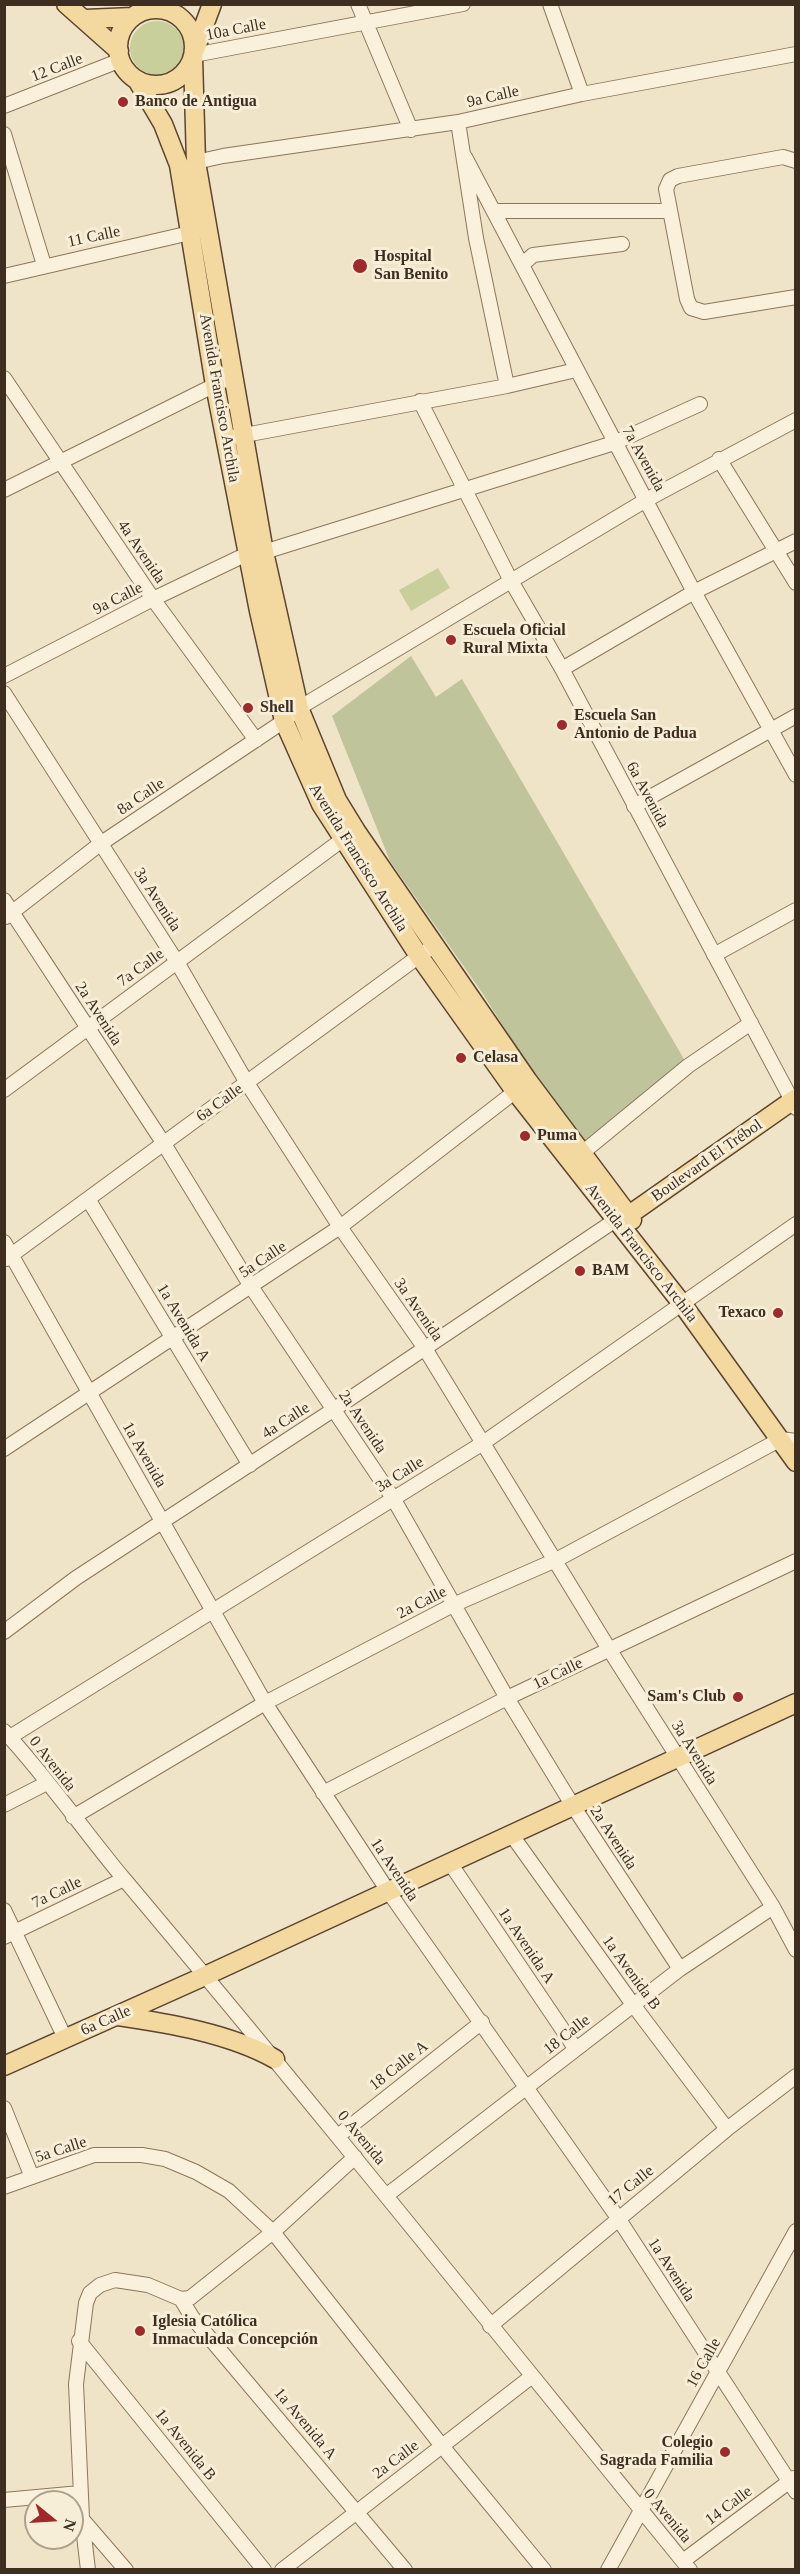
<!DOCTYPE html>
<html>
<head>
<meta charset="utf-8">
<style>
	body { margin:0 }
	#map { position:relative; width:800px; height:2574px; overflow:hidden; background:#f0e4c8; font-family:"Times New Roman",serif }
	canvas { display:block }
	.frame { position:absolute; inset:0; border:6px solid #3d2e20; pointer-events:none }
	.north { position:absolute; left:24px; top:2490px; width:60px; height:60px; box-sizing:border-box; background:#f7eed8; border:2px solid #ada18e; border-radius:50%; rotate:108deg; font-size:16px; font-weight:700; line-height:24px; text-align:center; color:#3d2e20 }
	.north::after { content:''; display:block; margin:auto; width:21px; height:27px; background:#9e2a2b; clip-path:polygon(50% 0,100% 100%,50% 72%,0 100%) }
</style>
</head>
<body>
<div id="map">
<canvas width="800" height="2574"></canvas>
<div class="frame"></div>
<div class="north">N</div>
</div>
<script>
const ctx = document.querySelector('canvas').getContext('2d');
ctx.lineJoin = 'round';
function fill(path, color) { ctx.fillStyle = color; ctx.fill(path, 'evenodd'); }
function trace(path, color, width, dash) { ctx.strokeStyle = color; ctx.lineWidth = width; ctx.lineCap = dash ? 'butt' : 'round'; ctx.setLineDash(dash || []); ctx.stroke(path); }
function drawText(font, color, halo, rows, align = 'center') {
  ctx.font = font + ' "Times New Roman",serif'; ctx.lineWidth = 6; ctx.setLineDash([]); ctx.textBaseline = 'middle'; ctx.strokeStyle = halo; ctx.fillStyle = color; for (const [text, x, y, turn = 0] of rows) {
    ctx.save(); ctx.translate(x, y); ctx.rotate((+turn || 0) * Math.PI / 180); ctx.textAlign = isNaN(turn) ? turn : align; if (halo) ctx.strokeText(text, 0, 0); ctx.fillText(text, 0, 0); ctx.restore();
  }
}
fill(new Path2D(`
	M130 48a27 27 0 1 1 54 0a27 27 0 1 1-54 0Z
	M438,568l12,20 -39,23 -12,-21z`), '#c9cf9b');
fill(new Path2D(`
	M411,656l25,41 26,-18 226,387 -105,88 -100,-160 -93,-133 -58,-145z`), '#bfc49a');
const minor = new Path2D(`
	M358,4l53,126
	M550,4l32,90
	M194,55l269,-51
	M4,106l117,-46
	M458,122l18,116 31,148
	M4,134l40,131
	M465,157l229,435 102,183
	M796,161l-13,-4 -105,19 -8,4 -4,9 21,110 4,9 13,4 92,-15
	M196,162l27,-6 235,-34 124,-28 214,-40
	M494,211h174
	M522,265l11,-10 89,-11
	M4,276l186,-43
	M4,378l149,221 103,141
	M420,401l90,178 52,90 234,439
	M234,437l273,-51 69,-16
	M719,459l77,124
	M4,490l219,-109
	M562,669l132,-77 102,-51
	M4,676l149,-77 96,-46 15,-1 350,-109 86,-39
	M4,693l173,269 70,121 93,144 84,120 185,302 164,258 23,43
	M634,806l162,-90
	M4,900l160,244 88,144 141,210 114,200 66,108 107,163
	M6,917l94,-73 184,-123 15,-13 347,-208 150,-80
	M714,955l82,-45
	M4,1090l346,-256
	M576,1158l112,-92 63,-43
	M88,1199l162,266
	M4,1242l261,461 123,188 230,327 178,274
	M6,1259l420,-308
	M4,1449l336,-222 181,-140
	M4,1632l72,-54 257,-168 284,-191
	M4,1731c43,46 79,99 120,148 192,228 378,460 566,691
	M10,1737l473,-294 313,-219
	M323,1793l184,-95 289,-137
	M4,1805l43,-22
	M73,1817l192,-114 188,-98 103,-45 225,-121 15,2
	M511,1834l123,172 93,123
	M450,1863l125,185
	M4,1910l61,128
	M4,1937l120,-58
	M4,2108l28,69
	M338,2136l144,-114
	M4,2187l90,-32h48l23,4 31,13 33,19 44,41 169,214 102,124
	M387,2195l293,-226 93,-62
	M181,2299l11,18 213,253
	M490,2326l237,-197 69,-53
	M79,2341l185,229
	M4,2500l76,-7
	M82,2519l44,51
	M683,2561l111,-83
	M88,2570l-6,-52 -6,-134 10,-81 4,-10 10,-8 15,-5 33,5 33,14 9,-1 83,-66 82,-75
	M282,2570l249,-193
	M608,2570l188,-339`);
const major = new Path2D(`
	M66,4l53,47
	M118 47a38 38 0 1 1 76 0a38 38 0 1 1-76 0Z
	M85,19l48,-2
	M195,50l17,-46
	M193,57l3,105 68,390 35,156 38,92 19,31 172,250 104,139
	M137,80l26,44 16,41 36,220 44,226 25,110 37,83 98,152 96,135 168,214 113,157
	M618,1218l11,-3 167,-117
	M118,2016c50,7 113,18 157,43
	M4,2066l203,-91 589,-272`);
trace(minor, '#8d765c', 16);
trace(major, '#5b4430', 21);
trace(minor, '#faf1dc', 14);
trace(major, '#f3d9a0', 18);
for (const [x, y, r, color] of [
	[123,102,6,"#9e2a2b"],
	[360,266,8,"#9e2a2b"],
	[451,640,6,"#9e2a2b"],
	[248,708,6,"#9e2a2b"],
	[562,725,6,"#9e2a2b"],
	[461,1058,6,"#9e2a2b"],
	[525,1136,6,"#9e2a2b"],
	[580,1271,6,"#9e2a2b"],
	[778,1313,6,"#9e2a2b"],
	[738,1697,6,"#9e2a2b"],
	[140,2331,6,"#9e2a2b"],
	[725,2452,6,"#9e2a2b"]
]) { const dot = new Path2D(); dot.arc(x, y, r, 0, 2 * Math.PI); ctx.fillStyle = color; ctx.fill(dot); trace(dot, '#f7eed8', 2); }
drawText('16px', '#3d2e20', '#f7eed8', [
	["10a Calle",236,30,-11],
	["12 Calle",57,68,-21],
	["9a Calle",493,97,-13],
	["11 Calle",94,237,-12],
	["Avenida Francisco Archila",219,398,80],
	["7a Avenida",643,459,61],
	["4a Avenida",141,552,56],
	["9a Calle",118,599,-27],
	["6a Avenida",647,795,62],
	["8a Calle",141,797,-34],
	["Avenida Francisco Archila",358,858,58],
	["3a Avenida",157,900,57],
	["7a Calle",141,968,-36],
	["2a Avenida",98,1014,57],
	["6a Calle",220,1103,-36],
	["Boulevard El Trébol",707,1161,-35],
	["Avenida Francisco Archila",641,1253,52],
	["5a Calle",263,1260,-34],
	["3a Avenida",418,1310,55],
	["1a Avenida A",183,1323,59],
	["4a Calle",286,1421,-33],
	["2a Avenida",362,1422,56],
	["1a Avenida",144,1455,60],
	["3a Calle",400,1475,-32],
	["2a Calle",422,1603,-27],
	["1a Calle",558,1674,-26],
	["3a Avenida",694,1753,58],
	["0 Avenida",52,1764,52],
	["2a Avenida",613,1838,57],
	["1a Avenida",394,1870,56],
	["7a Calle",57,1893,-26],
	["1a Avenida A",526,1946,56],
	["1a Avenida B",631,1973,54],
	["6a Calle",106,2021,-24],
	["18 Calle",567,2035,-38],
	["18 Calle A",399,2066,-38],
	["0 Avenida",361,2138,50],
	["5a Calle",61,2150,-18],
	["17 Calle",631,2186,-39],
	["1a Avenida",671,2270,57],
	["16 Calle",704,2363,-61],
	["1a Avenida A",305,2424,50],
	["1a Avenida B",185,2445,51],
	["2a Calle",396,2460,-37],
	["14 Calle",729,2506,-37],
	["0 Avenida",667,2516,50]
]);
drawText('bold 16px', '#3d2e20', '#f7eed8', [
	["Banco de Antigua",135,102],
	["Hospital",374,257],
	["San Benito",374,275],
	["Escuela Oficial",463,631],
	["Rural Mixta",463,649],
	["Shell",260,708],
	["Escuela San",574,716],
	["Antonio de Padua",574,734],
	["Celasa",473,1058],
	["Puma",537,1136],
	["BAM",592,1271],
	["Texaco",766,1313,"right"],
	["Sam's Club",726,1697,"right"],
	["Iglesia Católica",152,2322],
	["Inmaculada Concepción",152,2340],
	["Colegio",713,2443,"right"],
	["Sagrada Familia",713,2461,"right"]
], 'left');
</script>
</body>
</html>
